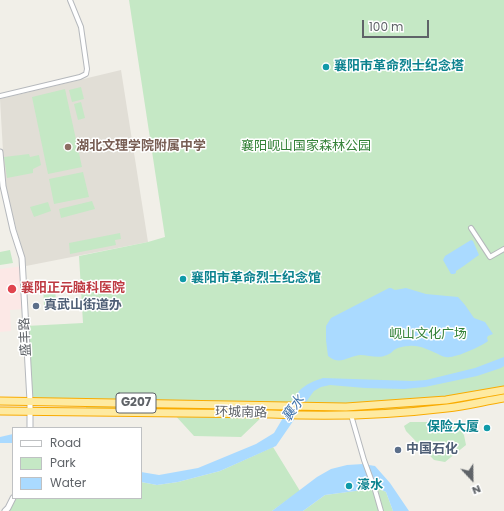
<!DOCTYPE html>
<html>
<head>
<meta charset="utf-8">
<style>
	body { margin:0 }
	#map { position:relative; width:504px; height:511px; overflow:hidden; background:#f1efe8; font-family:Poppins,sans-serif }
	canvas { display:block }
	.legend { position:absolute; left:12px; top:427px; width:130px; height:72px; box-sizing:border-box; background:#fff; border:1px solid #bfc1c3; margin:0; padding:5px 7px; list-style:none; font-size:12px; color:#5f6368 }
	.legend li { display:flex; align-items:center; gap:8px; height:20px }
	.legend b { width:20px; border:1px solid #bfc1c3 }
	.north { position:absolute; left:452px; top:459px; width:40px; height:40px; -webkit-text-stroke:3px #fff; paint-order:stroke; rotate:158deg; font-size:11px; font-weight:700; line-height:16px; text-align:center; color:#5f6368 }
	.north::after { content:''; display:block; margin:auto; width:14px; height:18px; background:#5f6368; clip-path:polygon(50% 0,100% 100%,50% 72%,0 100%) }
	.scale { position:absolute; left:362px; top:20px; width:67px; height:18px; box-sizing:border-box; border:2px solid #5f6368; border-top:0; padding-left:5px; font-size:12px; line-height:14px; white-space:nowrap; color:#5f6368; -webkit-text-stroke:3px #fff; paint-order:stroke }
</style>
</head>
<body>
<div id="map">
<canvas width="504" height="511"></canvas>
<ul class="legend">
<li><b style="height:5px;background:#fff"></b>Road</li>
<li><b style="height:11px;background:#c5e8c5"></b>Park</li>
<li><b style="height:11px;background:#aadaff"></b>Water</li>
</ul>
<div class="north">N</div>
<div class="scale">100 m</div>
</div>
<script>
const ctx = document.querySelector('canvas').getContext('2d');
ctx.lineJoin = 'round';
function fill(path, color) { ctx.fillStyle = color; ctx.fill(path, 'evenodd'); }
function trace(path, color, width, dash) { ctx.strokeStyle = color; ctx.lineWidth = width; ctx.lineCap = dash ? 'butt' : 'round'; ctx.setLineDash(dash || []); ctx.stroke(path); }
function drawText(font, color, halo, rows, align = 'center') {
  ctx.font = font + ' Poppins,"Noto Sans SC",sans-serif'; ctx.lineWidth = 3; ctx.setLineDash([]); ctx.textBaseline = 'middle'; ctx.strokeStyle = halo; ctx.fillStyle = color; for (const [text, x, y, turn = 0] of rows) {
    ctx.save(); ctx.translate(x, y); ctx.rotate((+turn || 0) * Math.PI / 180); ctx.textAlign = isNaN(turn) ? turn : align; if (halo) ctx.strokeText(text, 0, 0); ctx.fillText(text, 0, 0); ctx.restore();
  }
}
fill(new Path2D(`
	M121,70l27,172 -122,24 -21,-80 -5,-87z`), '#e1ded6');
fill(new Path2D(`
	M23,266l2,43 -15,1 1,21 -11,1v-63z`), '#fce8e6');
fill(new Path2D(`
	M129,0h375v398l-107,15 -132,1 -24,23 -47,-1 -21,-23 -87,-1v-8l-56,-3 -4,-75 57,-3 -4,-67 69,-14 17,-5z
	M81,87l3,12 -12,3 -3,-12z
	M65,89l17,78 -34,7 -16,-77z
	M81,102l4,16 -7,2 -4,-16z
	M29,154l1,3 9,-2 2,10 -8,4v4l-26,5 -3,-21z
	M83,172l6,25 -35,7 -5,-25z
	M92,201l3,8 -34,9 -2,-9z
	M48,202l3,9 -17,6 -4,-10z
	M120,233l1,6 -6,1 1,5 -46,9 -1,-11z
	M10,250l3,13 -13,2v-13z
	M43,284h12l1,20 -12,1z
	M410,422h44l10,13 2,10 -21,17 -11,-2 -28,-29 -2,-5z
	M273,447l27,44 -28,20h-267l8,-13h128v-16l16,3 21,-3 19,-5 23,-6z
	M378,488l8,4 7,19h-90l22,-16z`), '#c5e8c5');
fill(new Path2D(`
	M471,240l2,1 6,14c-8,5 -14,11 -23,16v2l-2,1h-3l-8,-14 2,-4z
	M389,288h2l4,2 11,-2 20,6 32,3 7,8 9,13 11,4 8,12 -5,2 -1,2 1,3c-6,5 -34,18 -42,16 -2,0 -6,-2 -8,-3 -10,-4 -18,-9 -29,-8 -5,0 -10,1 -15,4 -2,2 -4,4 -7,5 -9,4 -18,0 -27,0 -12,1 -20,11 -32,1l-2,-16v-14l5,-8z
	M504,357v9l-3,2 -24,8 -52,11 -21,2 -39,-1 -35,-3 -9,2 -7,4 -3,4 -35,51 -56,25 -23,6 -19,5 -21,3 -16,-3v-10l18,3 39,-7 58,-24 18,-11 25,-42c7,-7 15,-10 24,-13l89,3 14,-1 49,-12z
	M13,434v9h-13v-6z
	M363,464l12,2 15,17 19,28h-16l-7,-19 -8,-4 -53,7 -22,16h-31l45,-34 14,-8 16,-4z`), '#aadaff');
const minor = new Path2D(`
	M0,96l80,-19 6,-3 1,-5 -6,-42 -11,-27
	M471,228l19,29 14,-8
	M351,415l13,45 11,30 6,21`);
const tertiary = new Path2D(`
	M0,152l3,34 10,44 9,28 8,143v27
	M5,511l3,-3 5,-10`);
const trunk = new Path2D(`
	M0,401l346,6 100,-7 58,-10
	M0,411l271,3c59,3 118,1 176,-6 19,-2 38,-7 57,-10`);
trace(minor, '#b5b8bc', 6);
trace(tertiary, '#b5b8bc', 7);
trace(trunk, '#f9ab00', 9);
trace(minor, '#fff', 4);
trace(tertiary, '#fff', 5);
trace(trunk, '#feeaa1', 7);
for (const [x, y, r, color] of [
	[326,67,4,"#0f9aa8"],
	[68,147,4,"#8d6e63"],
	[183,279,4,"#0f9aa8"],
	[12,289,5,"#e0444e"],
	[36,306,4,"#5c6f8a"],
	[487,428,4,"#0f9aa8"],
	[398,450,4,"#5c6f8a"],
	[349,486,4,"#0f9aa8"]
]) { const dot = new Path2D(); dot.arc(x, y, r, 0, 2 * Math.PI); ctx.fillStyle = color; ctx.fill(dot); trace(dot, '#fff', 1.5); }
for (const [x, y, w] of [
	[136,403,40]
]) { const box = new Path2D(); box.roundRect(x - w / 2, y - 10, w, 20, 3); ctx.fillStyle = '#fff'; ctx.fill(box); trace(box, '#5f6368', 1); }
drawText('bold 12px', '#5f6368', null, [
	["G207",136,403]
]);
drawText('bold 13px', '#0d838f', '#fff', [
	["襄阳市革命烈士纪念塔",334,67],
	["襄阳市革命烈士纪念馆",191,279],
	["保险大厦",479,428,"right"],
	["濠水",357,486]
], 'left');
drawText('bold 13px', '#785e54', '#fff', [
	["湖北文理学院附属中学",76,147]
], 'left');
drawText('13px', '#348238', '#fff', [
	["襄阳岘山国家森林公园",306,147],
	["岘山文化广场",428,335]
]);
drawText('bold 13px', '#be3a42', '#fff', [
	["襄阳正元脑科医院",21,289]
], 'left');
drawText('bold 13px', '#4e5e75', '#fff', [
	["真武山街道办",44,306],
	["中国石化",406,450]
], 'left');
drawText('13px', '#5f6368', '#fff', [
	["盛丰路",26,337,-93],
	["环城南路",241,413,1]
]);
drawText('italic 14px', '#4174aa', '#fff', [
	["襄水",294,409,-55]
]);
</script>
</body>
</html>
